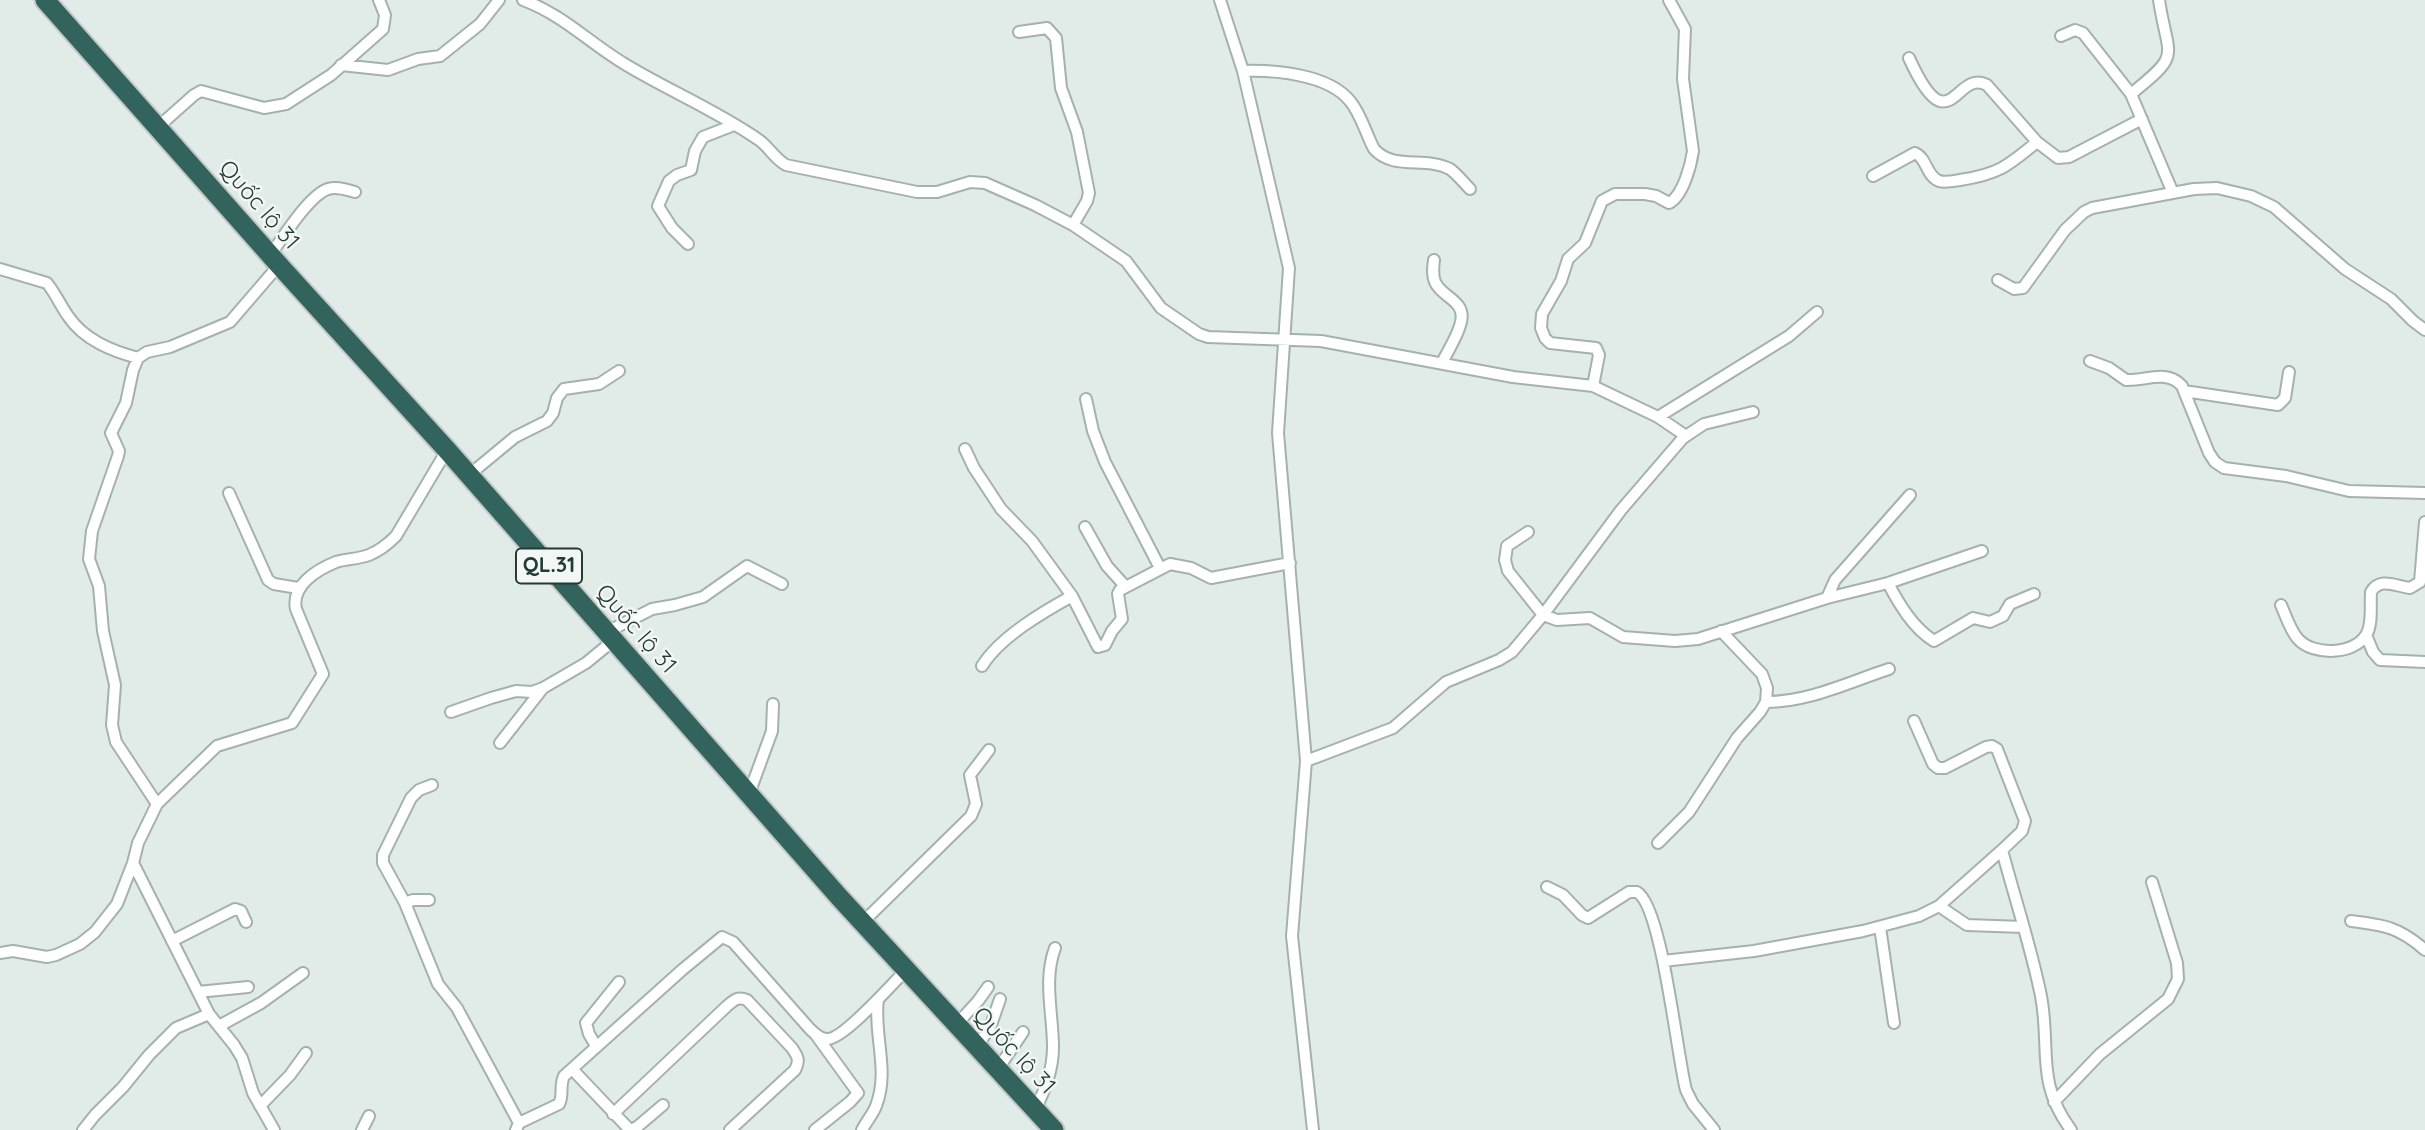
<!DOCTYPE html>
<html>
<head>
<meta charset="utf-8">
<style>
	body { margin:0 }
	canvas { display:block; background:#e1ebe7 }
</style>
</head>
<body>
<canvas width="2425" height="1130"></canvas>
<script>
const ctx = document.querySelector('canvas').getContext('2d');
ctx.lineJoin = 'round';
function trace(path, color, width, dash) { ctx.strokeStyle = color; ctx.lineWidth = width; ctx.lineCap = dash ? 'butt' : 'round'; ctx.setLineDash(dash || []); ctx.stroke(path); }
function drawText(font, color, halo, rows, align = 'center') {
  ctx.font = font + ' Quicksand,sans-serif'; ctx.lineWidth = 5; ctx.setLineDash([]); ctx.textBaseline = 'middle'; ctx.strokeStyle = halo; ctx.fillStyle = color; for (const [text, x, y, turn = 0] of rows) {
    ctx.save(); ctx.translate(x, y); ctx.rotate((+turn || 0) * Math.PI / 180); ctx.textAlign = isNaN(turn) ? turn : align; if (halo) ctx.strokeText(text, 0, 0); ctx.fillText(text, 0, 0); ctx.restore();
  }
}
const street = new Path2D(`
	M523,0c40,15 64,41 100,63 44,27 93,47 136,77 10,7 15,18 27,25l131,27h20l33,-10 15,1 50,22 38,20 53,36 35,47 38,26 9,3 113,4 192,36 80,9 6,-31 -3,-7 -46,-5 -5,-5 -4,-10 1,-14 19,-33 7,-22 17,-16 17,-42 13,-7h30l11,2 13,7c14,-7 22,-38 24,-52l-10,-72 2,-50 -16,-29
	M1220,0l23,71 46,197 -11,165 28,328 -14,175 21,194
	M1019,32l28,-4 9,10 5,50 16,44 12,61 -2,8 -14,24
	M2061,36l14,-6 8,3 48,61 42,99
	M1909,58c41,90 46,10 78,27l50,57 21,16 11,-1 73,-38
	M341,65l47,5 30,-11 22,-3 40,-32 19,-24
	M1243,71c32,-1 85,3 107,30 11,13 16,33 24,48 20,22 51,7 76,20 7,5 14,14 20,20
	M2131,94c52,-42 37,-34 28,-94
	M158,127l36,-32 7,-4 63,17 22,-4 45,-29 52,-46 2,-14 -6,-15
	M1873,176l42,-23c12,5 11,23 24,28 6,2 15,0 21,-1 39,-6 48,-14 77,-38
	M688,244l-16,-16 -14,-22 11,-25 8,-6 14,-5 4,-19 8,-14 31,-12
	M270,255c13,-17 39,-60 58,-66 9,-3 19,1 27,3
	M1434,260c-1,8 -2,15 1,22 7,16 31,18 26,40 -3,14 -13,28 -19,41
	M0,269l47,14c8,10 14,23 21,33 16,24 44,35 70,42
	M1998,280l16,9 9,-1 42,-58 19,-18 8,-4 102,-19 23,-1 34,8 23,11 71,62 46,30 22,22 12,9
	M2090,361l19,7 17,12c20,1 41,-11 56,6l27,67 6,9 9,6 62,8 63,15 76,2
	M1593,386l65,31 28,19
	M2184,391l94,14 7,-7 4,-26
	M1086,399l7,32 12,31 55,106
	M1658,417l131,-81 28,-24
	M965,449l9,19 27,41 31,32 40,55 26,51 7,-2 7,-14 10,-12 -4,-25 2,-4 50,-26 21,4 20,10 79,-15
	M469,475l46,-38 32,-16 6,-8 4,-15 7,-9 35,-5 20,-13
	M229,493l39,87 6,4 24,4
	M1085,527l22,39 18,20
	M1528,532l-21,14 -2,14 3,11 35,44 14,5 33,-2 33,19 52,4 23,-2 129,-41 61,-15 94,-32
	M1888,583c11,21 25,45 46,58l39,-23 17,4 13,-6 7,-12 24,-10
	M1827,598l8,-18 75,-85
	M2281,605c5,11 9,25 17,34 15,17 56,16 68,-4 7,-10 4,-31 5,-43 9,-15 24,-6 39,-4l10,-6 5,-60
	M607,632l45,-23 23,-4 28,-8 44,-31 35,18
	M2366,635l7,17 7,8 45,2
	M982,666c18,-29 61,-54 90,-70
	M1766,702c43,0 83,-20 123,-33
	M451,712l40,-14 25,-7 16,1 11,-4 43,-25 28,-23
	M500,743l43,-55
	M1306,761l87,-33 53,-46 53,-22 13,-8 31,-37 78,-105 62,-72 21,-14 49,-12
	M432,785l-13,5 -8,8 -28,57v8l22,40 33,81 19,24 62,115
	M749,794l23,-63 1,-27
	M157,804l-41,-62 -4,-17 3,-40 -12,-54 -4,-45 -10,-27 3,-28 26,-75 1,-5 -8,-18 15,-30 7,-33 5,-12 9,-6 23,-5 60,-25 49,-57
	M1658,843l31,-31 48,-74 23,-26 6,-10 1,-14 -5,-14 -41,-43
	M2002,850c13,49 29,97 39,146 10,53 -6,85 30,134
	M133,863l76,151 25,31 8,13 11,35 21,37
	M1547,887l16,8 19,20 6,3 41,-26h8c25,14 40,164 49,198l7,14 21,26
	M405,903l8,-3h16
	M1939,906l28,19 56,2
	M2351,921c33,4 48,6 74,29
	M863,922l108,-106 5,-12 -6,-29 19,-25
	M1880,927l14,96
	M172,941l63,-32 6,2 5,11
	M0,953l13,-2 34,6 9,-2 24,-11 15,-12 22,-28 16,-41 5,-20 19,-39 60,-58 75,-23 31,-49 -27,-65c-5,-23 20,-39 40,-47 10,-3 22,-3 33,-7 10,-4 19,-11 27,-19l51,-86
	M1663,961l91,-10 109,-20 56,-15 20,-10 63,-56 20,-19 3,-10 -28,-72 -5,-3 -6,1 -41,21h-7l-5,-4 -19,-43
	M198,992l50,-5
	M957,1024l21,-23 10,-14
	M219,1026l42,-23 42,-30
	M596,1046l-7,-12 -3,-11 33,-41
	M977,1047l14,-22 9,-26
	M572,1069l58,61
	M998,1069l25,-37
	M2054,1102l46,-48 68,-55 10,-20 -1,-16 -25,-81
	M260,1106l30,-31 16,-22
	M1035,1110c10,-20 18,-40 18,-63 0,-33 -10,-67 2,-99
	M613,1114l114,-108c7,-6 11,-10 20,-6l45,48c6,9 8,12 3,22l-65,60
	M83,1130l12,-15 28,-28 26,-32 27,-27 33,-14
	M362,1130l7,-14
	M516,1130l3,-7 40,-19c5,-9 0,-18 5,-28l118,-106 40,-33 11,5 76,86c5,5 10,11 18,11 16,1 66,-56 79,-69
	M630,1130l7,-3 26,-22
	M815,1130l35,-28 8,-9 -42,-58
	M862,1130c4,-8 11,-16 14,-24 14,-36 -3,-71 2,-107`);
const highway = new Path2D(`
	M45,0l234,265 168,185 393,448 214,232`);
trace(street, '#a4b2ae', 14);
trace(highway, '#c1c8c6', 23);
trace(street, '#fff', 10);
trace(highway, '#32635d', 19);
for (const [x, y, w] of [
	[549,566,66]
]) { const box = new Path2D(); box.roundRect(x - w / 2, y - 17.5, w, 35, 5); ctx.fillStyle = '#f2f7f5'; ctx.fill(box); trace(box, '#233a35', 2); }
drawText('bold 21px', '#233a35', null, [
	["QL.31",549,566]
]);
drawText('23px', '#233a35', '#f2f7f5', [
	["Quốc lộ 31",259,205,49],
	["Quốc lộ 31",636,629,49],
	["Quốc lộ 31",1014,1051,47]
]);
</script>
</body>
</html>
